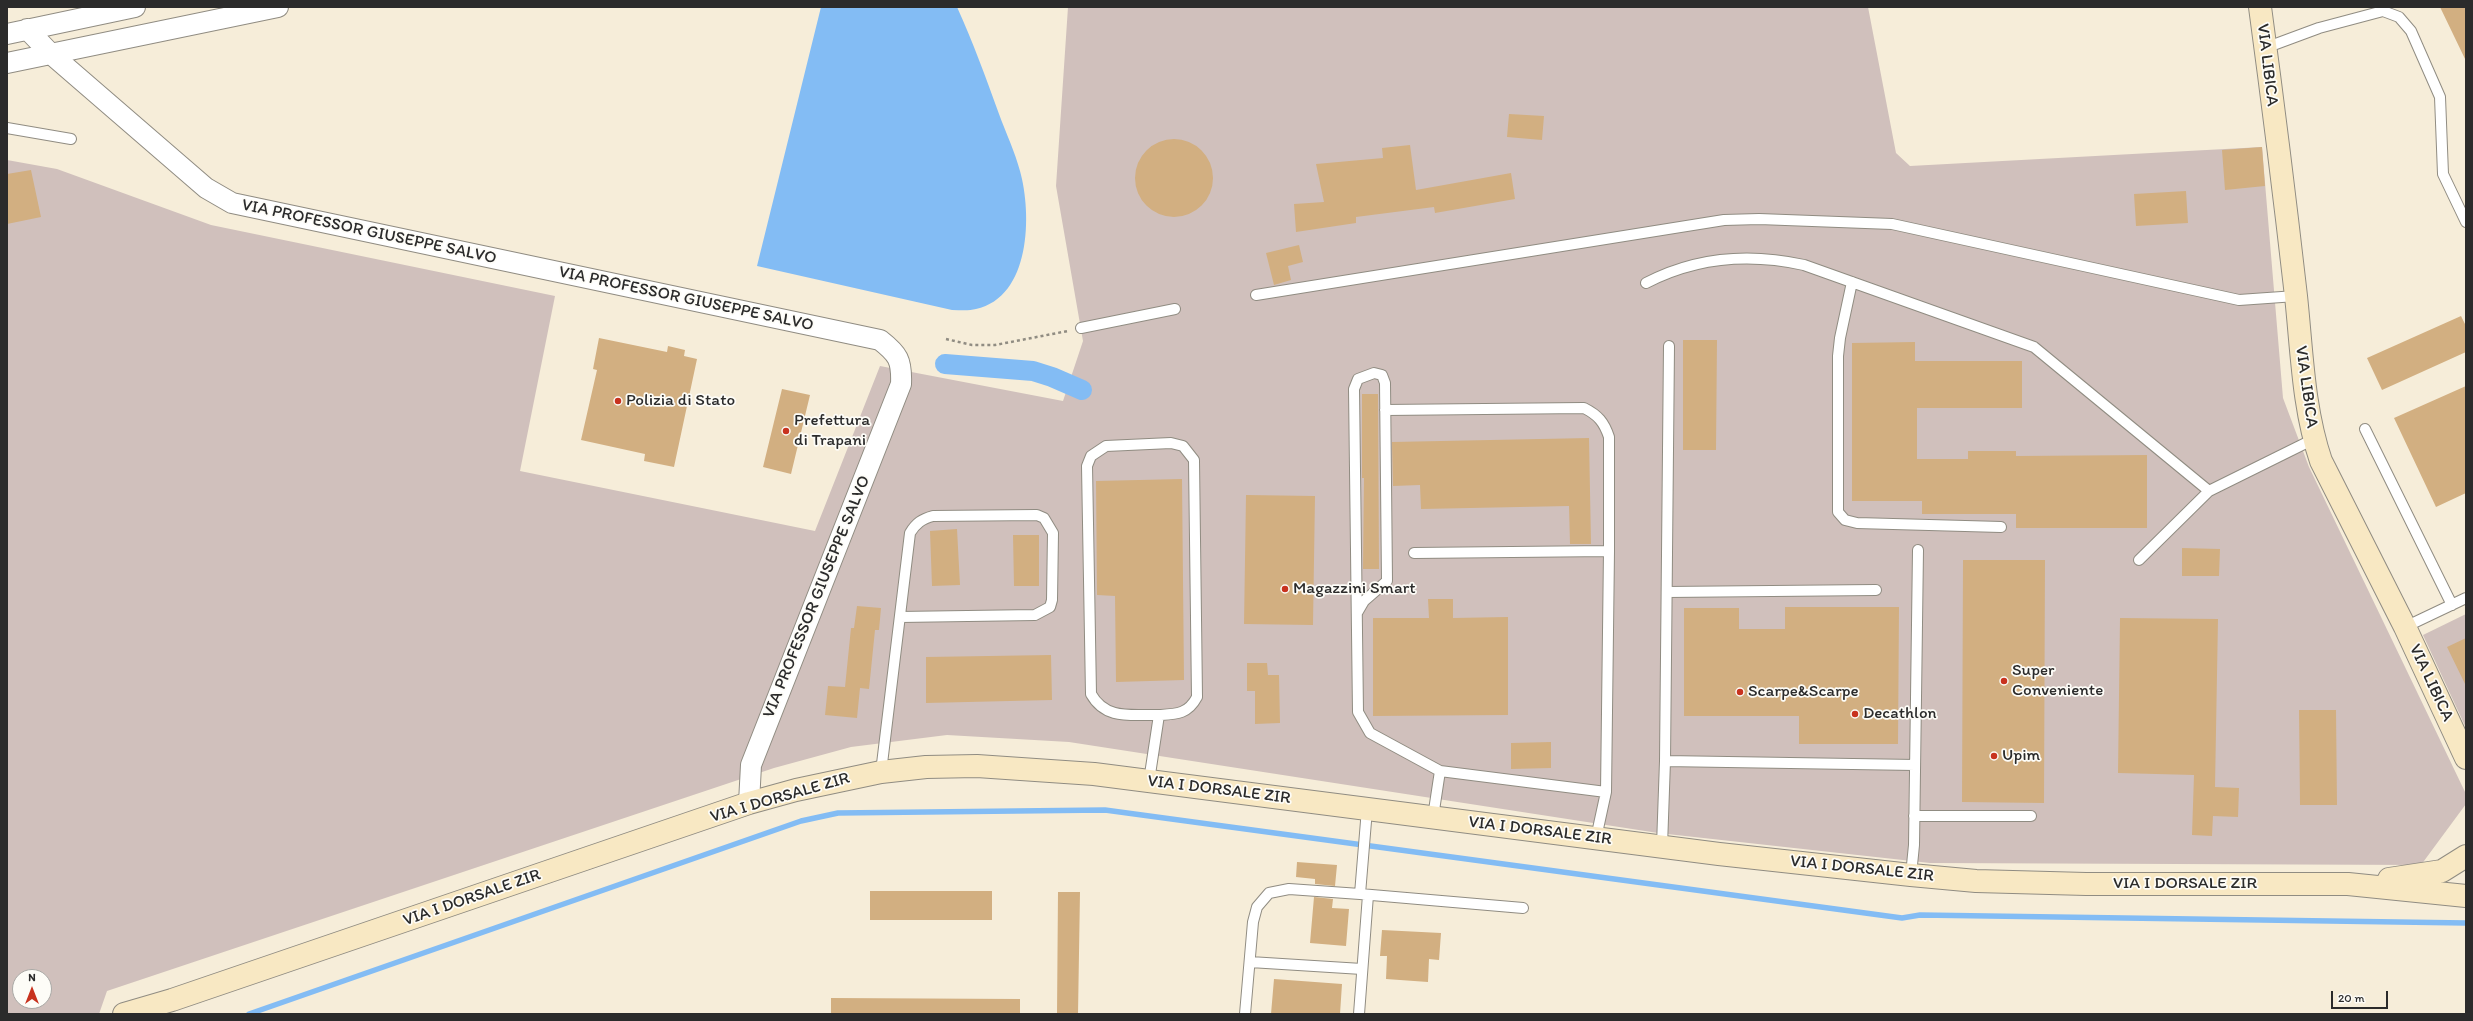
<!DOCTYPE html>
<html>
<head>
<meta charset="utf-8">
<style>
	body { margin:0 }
	#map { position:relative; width:2473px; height:1021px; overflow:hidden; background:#f6edd9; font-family:Itim,sans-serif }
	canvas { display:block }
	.frame { position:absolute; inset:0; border:8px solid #2b2b2b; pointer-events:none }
	.north { position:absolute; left:12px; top:969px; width:40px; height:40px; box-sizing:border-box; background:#fdfcf7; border:1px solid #a9a8a5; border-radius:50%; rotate:0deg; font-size:11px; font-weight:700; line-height:16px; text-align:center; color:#2b2b2b }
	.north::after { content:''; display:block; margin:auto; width:14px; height:18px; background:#c8321e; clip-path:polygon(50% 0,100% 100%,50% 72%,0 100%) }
	.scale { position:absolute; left:2331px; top:991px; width:57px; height:18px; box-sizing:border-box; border:2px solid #2b2b2b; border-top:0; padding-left:5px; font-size:12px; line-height:14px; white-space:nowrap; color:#2b2b2b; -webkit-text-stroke:3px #fdfcf7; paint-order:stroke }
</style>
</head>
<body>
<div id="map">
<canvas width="2473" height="1021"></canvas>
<div class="frame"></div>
<div class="north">N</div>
<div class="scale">20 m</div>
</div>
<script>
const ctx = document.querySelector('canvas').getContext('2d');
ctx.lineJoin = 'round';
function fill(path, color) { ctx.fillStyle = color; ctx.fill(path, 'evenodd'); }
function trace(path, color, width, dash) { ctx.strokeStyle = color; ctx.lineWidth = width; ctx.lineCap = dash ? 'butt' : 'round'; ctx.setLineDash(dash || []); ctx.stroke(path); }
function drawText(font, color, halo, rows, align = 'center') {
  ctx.font = font + ' Itim,sans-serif'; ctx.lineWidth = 3.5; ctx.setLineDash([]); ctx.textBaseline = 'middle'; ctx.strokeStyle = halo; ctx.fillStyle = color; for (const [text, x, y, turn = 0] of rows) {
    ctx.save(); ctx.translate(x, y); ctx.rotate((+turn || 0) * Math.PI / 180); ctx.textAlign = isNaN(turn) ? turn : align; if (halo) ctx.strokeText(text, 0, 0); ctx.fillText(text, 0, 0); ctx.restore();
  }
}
fill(new Path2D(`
	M1068,7h800l28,146 14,13 352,-19 21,251 26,69 157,327v10l-45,61 -491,-2 -272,-30 -589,-91 -122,-7 -96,12 -77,21 -667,223 -8,23h-92v-854l50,9 154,56 344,71 -35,175 295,60 65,-165 183,35 20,-60 -27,-155zM20,977h24v24h-24z
	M2466,614v114l-43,-93z`), '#d0c0bc');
fill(new Path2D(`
	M821,7h136c16,35 29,71 42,107 7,19 16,38 21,57 12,43 11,126 -44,138 -7,2 -16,1 -24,1l-195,-44z`), '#83bcf4');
trace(new Path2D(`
	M249,1014l552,-193 37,-8 267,-3 797,108 18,-3 546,8`), '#83bcf4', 5.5);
trace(new Path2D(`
	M945,364l88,7 19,6 30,13`), '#83bcf4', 20);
fill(new Path2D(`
	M2440,7h26v54z
	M1509,114l35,2 -2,24 -35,-3z
	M1135 178a39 39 0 1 1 78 0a39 39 0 1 1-78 0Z
	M1410,145l6,45 95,-17 4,26 -80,14 -1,-6 -78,10v6l-60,9 -2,-28 30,-2 -8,-38 67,-6 -1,-10z
	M2262,147l3,39 -40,4 -3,-40z
	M31,170l10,47 -34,7v-50z
	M2186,191l2,32 -52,3 -2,-32z
	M1299,245l4,17 -15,4 3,14 -17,5 -8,-32z
	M2461,316l5,10v26l-84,38 -15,-32z
	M599,338l68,14 1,-6 17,4 -1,6 13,3 -23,108 -30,-6 1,-7 -64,-14 16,-70 -4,-1z
	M1683,340h34l-1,110h-33z
	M1915,342v19h107v47h-105v51h51v-8h48v5l131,-1v73h-131v-14h-94v-13h-70v-158z
	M2466,386v107l-30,14 -42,-89z
	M782,389l28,6 -19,79 -28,-7z
	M1362,394h16l1,175h-16l1,-91h-2z
	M1589,438l2,106h-21l-1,-38 -148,3 -1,-24 -27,1 -1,-44z
	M1182,479l2,201 -68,2 -1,-86 -18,-1 -1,-114z
	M1246,495l69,1 -2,129 -69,-1z
	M957,529l3,56 -28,1 -2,-55z
	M1013,535h26v51h-25z
	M2182,548l38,1 -1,27h-37z
	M1963,560h82l-1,243 -82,-1z
	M1428,599h25v19l55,-1v98l-135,1v-98h56z
	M857,606l24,2 -2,22h-4l-6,59 -9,-1 -3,30 -32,-3 3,-29 17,1 6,-59h3z
	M1785,607h114l-1,137h-99v-28h-115v-108h55v21h46z
	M2120,618l98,1 -3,168 24,1 -1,29 -25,-1 -1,20 -20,-1 2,-60 -76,-2z
	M2466,638v48l-19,-39z
	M1051,655l1,45 -126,3v-46z
	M1247,663h20l1,12h11l1,48 -25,1v-33h-8z
	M2299,710h37l1,95h-37z
	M1551,742v26l-40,1v-26z
	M1297,862l40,3 -2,21 -20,-2v-5l-19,-2z
	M870,891h122v29h-122z
	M1058,892h22l-2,122h-21z
	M1314,897l19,2 -1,9 17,1 -3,37 -36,-3z
	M1382,930l59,3 -2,27 -10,-1 -1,23 -42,-3 1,-23h-7z
	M1274,979l68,5 -2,30h-69z
	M831,998l189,1v15h-189z`), '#d2af81');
const service = new Path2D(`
	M2265,48l54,-20 64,-17 16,6 12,14 29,66 3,77 23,48
	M7,128l64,11
	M1852,282l-12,56 -2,18v156l7,8 12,3 144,4
	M1646,283c50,-26 104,-30 158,-18l230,82 175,144 105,-52
	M1256,295l468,-75 35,-1 133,5 347,76 57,-4
	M1081,328l94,-19
	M1385,410l199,-2c14,7 20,14 25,29v114
	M2365,429l87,176
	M1414,553l195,-2 -3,241
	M2139,560l70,-69
	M1667,592l209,-2
	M1357,613l7,-12 23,-20 -2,-198 -3,-8 -8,-2 -16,6 -4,10 4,323 12,21 70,38
	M2405,627l61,-29
	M1665,761l250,4
	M881,772l29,-239c6,-10 12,-14 23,-17l104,-1 7,3 9,15 -1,67 -2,7 -15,8 -135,2
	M1149,781l10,-66c18,-1 29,-1 38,-18l-3,-237 -11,-14 -12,-3 -65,3 -15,10 -4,10 4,228c15,27 42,20 68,21
	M1367,809l-7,85 163,14
	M1914,816h117
	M1433,817l7,-46 166,21 -10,46
	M1662,846l3,-85 4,-415
	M1911,875l3,-30 4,-295
	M1250,962l112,7
	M1245,1014l8,-92 4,-15 12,-14 20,-4 71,5
	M1359,1014l9,-119`);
const minor = new Path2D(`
	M27,29l24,25 155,134 26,15 648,137c18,14 22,20 21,44l-150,381 -2,38
	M7,34l128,-27
	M7,63l271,-56`);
const secondary = new Path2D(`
	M2260,7c13,96 25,193 36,289 6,56 7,112 25,165l84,166 61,131
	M2389,879l53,-8 24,-15
	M124,1014l48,-14 577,-197 47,-13 85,-18 45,-5 51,-1 117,8 625,80 192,21 65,6 110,3h262l118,12`);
trace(service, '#908c82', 12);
trace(minor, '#908c82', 22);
trace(secondary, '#908c82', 24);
trace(new Path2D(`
	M946,339l26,6h23l73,-14`), '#908c82', 2.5, [3, 3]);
trace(service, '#fff', 10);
trace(minor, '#fff', 20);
trace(secondary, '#f8e8c3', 22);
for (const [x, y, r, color] of [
	[618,401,4,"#c8321e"],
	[786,431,4,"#c8321e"],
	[1285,589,4,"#c8321e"],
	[2004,681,4,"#c8321e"],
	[1740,692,4,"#c8321e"],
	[1855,714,4,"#c8321e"],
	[1994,756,4,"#c8321e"]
]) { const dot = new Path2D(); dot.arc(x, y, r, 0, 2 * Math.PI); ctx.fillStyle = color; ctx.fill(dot); trace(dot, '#fdfcf7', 1.5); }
drawText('17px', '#2b2b2b', '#fdfcf7', [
	["VIA LIBICA",2267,65,83],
	["VIA PROFESSOR GIUSEPPE SALVO",369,232,12],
	["VIA PROFESSOR GIUSEPPE SALVO",686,299,12],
	["VIA LIBICA",2306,387,82],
	["VIA PROFESSOR GIUSEPPE SALVO",817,597,-68],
	["VIA LIBICA",2431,683,65],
	["VIA I DORSALE ZIR",1219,790,7],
	["VIA I DORSALE ZIR",780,798,-16],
	["VIA I DORSALE ZIR",1540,831,7],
	["VIA I DORSALE ZIR",1862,869,6],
	["VIA I DORSALE ZIR",2185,884],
	["VIA I DORSALE ZIR",472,898,-19]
]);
drawText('17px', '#2b2b2b', '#fdfcf7', [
	["Polizia di Stato",626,401],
	["Prefettura",794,421],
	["di Trapani",794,441],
	["Magazzini Smart",1293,589],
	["Super",2012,671],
	["Conveniente",2012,691],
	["Scarpe&Scarpe",1748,692],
	["Decathlon",1863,714],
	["Upim",2002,756]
], 'left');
</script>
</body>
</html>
